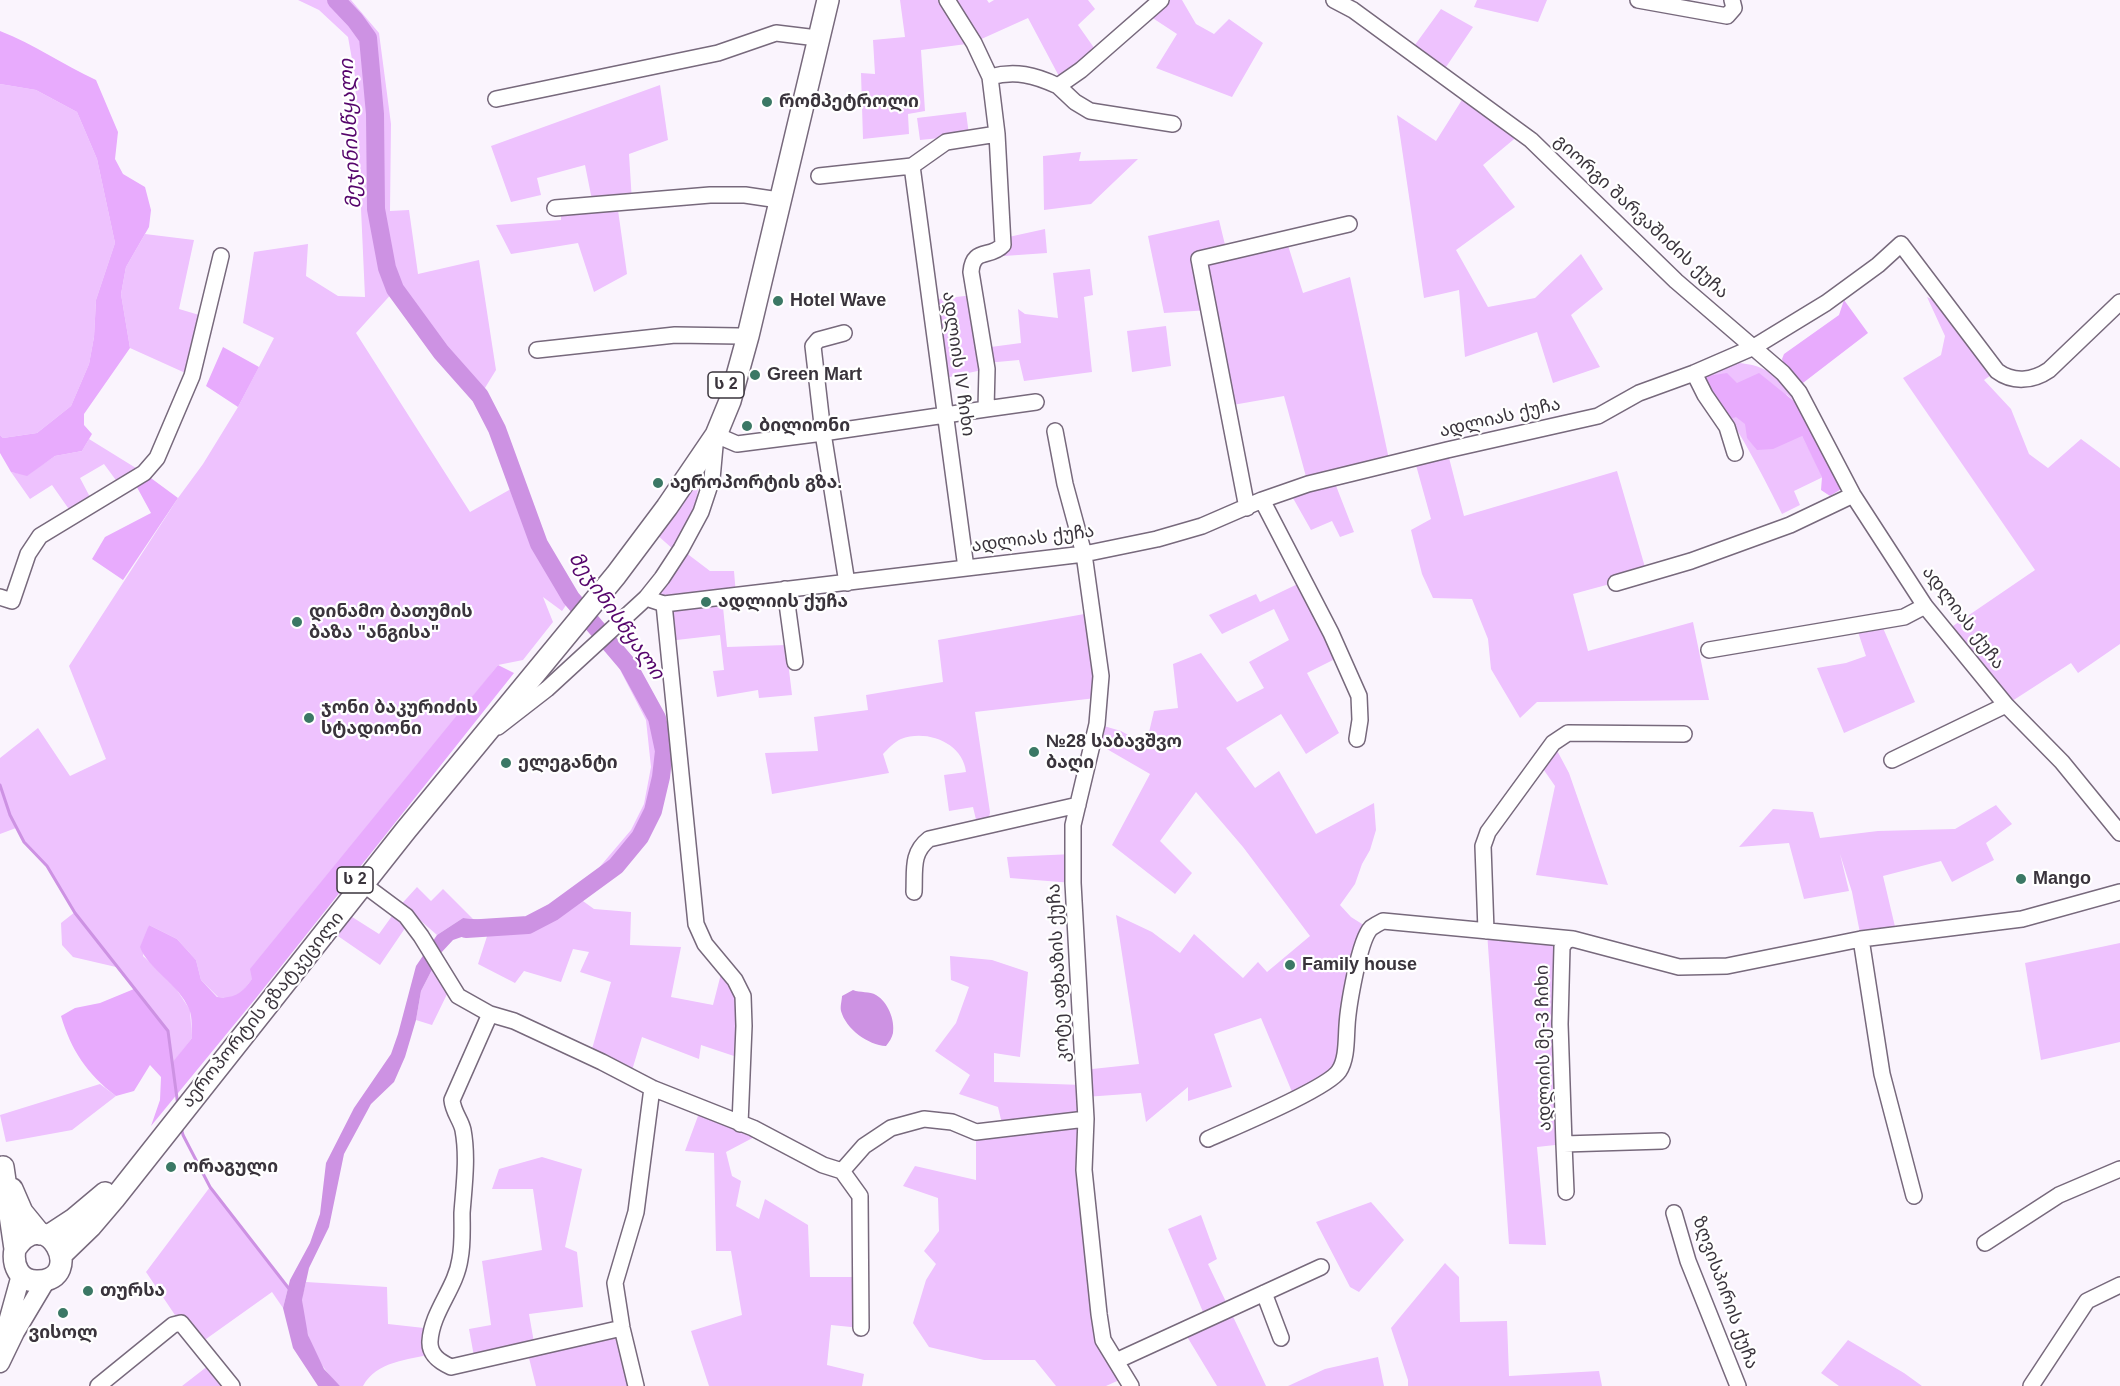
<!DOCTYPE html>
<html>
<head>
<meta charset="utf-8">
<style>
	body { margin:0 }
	canvas { display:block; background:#faf4fd }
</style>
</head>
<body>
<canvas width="2120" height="1386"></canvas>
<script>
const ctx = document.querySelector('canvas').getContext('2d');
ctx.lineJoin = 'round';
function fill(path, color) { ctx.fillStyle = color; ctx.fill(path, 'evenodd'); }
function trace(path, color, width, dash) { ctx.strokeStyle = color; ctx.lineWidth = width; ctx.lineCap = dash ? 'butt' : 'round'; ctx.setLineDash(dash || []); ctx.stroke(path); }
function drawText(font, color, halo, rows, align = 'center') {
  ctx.font = font + ' Arial,"Noto Sans Georgian",sans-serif'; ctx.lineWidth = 4.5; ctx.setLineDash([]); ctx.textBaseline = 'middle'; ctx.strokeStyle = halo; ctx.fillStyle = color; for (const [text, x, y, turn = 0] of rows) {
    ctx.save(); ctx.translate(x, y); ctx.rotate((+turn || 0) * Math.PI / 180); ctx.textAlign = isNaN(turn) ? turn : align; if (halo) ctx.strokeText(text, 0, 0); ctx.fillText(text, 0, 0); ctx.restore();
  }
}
fill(new Path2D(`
	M298,0h53l28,33 12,91 -1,87 19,-1 9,64 61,-14 17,110 -16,26 -39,-44 -46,-62 -39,43 114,179 48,-27 21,59 32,54 -9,13 -19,-14 10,25 -30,38 -25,5 -256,327 -11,6 -13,-1 -17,-17 -5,-20 -19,-21 -28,-14 -6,31 30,28 17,26 2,28 -20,26 -4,-33 -52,-64 -43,-10 -11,-12 -1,-22 14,-11 -28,-46 -23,-24 -8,-14 -16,6v-76l38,-30 32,48 36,-17 -37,-93 109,-168 25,-34 35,-57 36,-69 -31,-15 11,-71 54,-8 -2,32 32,20 27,1 -10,-221 -7,-39 -29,-27z
	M900,0h47l27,43 -53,7 4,61 -17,3 1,20 -46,5 -2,-66 14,1 -2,-34 32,-3z
	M953,0h34l2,3 5,-3h94l7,9 -17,16 19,27 -36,28 -33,-62 -51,23z
	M1165,0h17l14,24 18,10 15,-15 34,24 -31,54 -76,-29 21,-34 -29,-19z
	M1477,0h70l-9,22 -64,-15z
	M1441,9l32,18 -29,43 -32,-21z
	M0,84l36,6 41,22 20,47 18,84 -19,57 -2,37 -5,27 -18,42 -34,27 -34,5 -3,-3z
	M660,85l8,55 -39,14 3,48 -15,1 10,71 -33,18 -16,-49 -67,11 -15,-29 65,-5v-13l32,-2 -8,-40 -48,13 4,17 -30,7 -20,-56z
	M1465,95l54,40 -36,30 32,42 -59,43 32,57 47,-9 46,-44 22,35 -32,26 29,52 -47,16 -16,-51 -72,25 -6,-67 -35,8 -27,-183 39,26z
	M966,112l3,23 -49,5 -3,-22z
	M1081,152l-2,9 59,-2 -47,45 -47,6 -1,-54z
	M1219,220l8,33 59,-14 17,54 47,-16 40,187 -57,14 21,54 -14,5 -8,-16 -21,9 -22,-39 19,-7 -24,-88 -57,10 -18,-96 -45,3 -16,-77z
	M1045,229l2,24 -43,3v-18z
	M145,234l49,6 -15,69 27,8 -14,59 -62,-28 -9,-54 5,-27z
	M1090,269l3,26 -9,2 8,75 -68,9 -5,-21 -33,3 1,6 -47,10 -11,-79 45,-5 9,53 38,-5 -3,-34 7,5 33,4 -5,-45z
	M1927,297l13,6 54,70 -10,7 27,29 18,45 19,14 33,-29 39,29v176l-42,29 -7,-10 -65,42 -56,-77 85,-58 -132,-192 38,-23 4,-19z
	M1166,326l5,40 -39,6 -5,-41z
	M1740,363c36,4 43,21 65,47l-19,-16 16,42 21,41 -29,14 6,14 -18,9c-24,-48 -48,-95 -81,-137l26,-12z
	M89,439l55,34 -23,14 -17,-23 -24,14 10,19 -12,6 3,7 -8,5 -21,-30 -22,14 -19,-27 16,3 28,-19 27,-5z
	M1447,450l17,66 153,-45 30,103 -74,20 15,57 105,-29 16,78 -172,2 -17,16 -29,-49 -3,-30 -16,-40 -39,-1 -11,-24 -11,-44 20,-11 -17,-61z
	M698,471c3,30 -9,53 -24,79l-18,-16z
	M681,549l29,22h24l2,24 -14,2 5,50 59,-2 6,50 -33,3 -1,-8 -41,7 -4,-26 11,-1 -4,-35 -52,6 -4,-36 -18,-7z
	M1304,581l37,75 -34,17 32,60 -33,21 -25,-40 -55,34 29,40 24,-17 37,63 58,-31 2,27 -6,20 -8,14 -7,20 -15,21 11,12 19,12 -28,134 -47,36 -34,-81 -47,16 18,53 -44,14v-14l-42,35 -5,-29 -56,4 14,217 27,63 -20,9h-50l-21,-26h-51l-55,-13 -16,-24 13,-43 10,-16 -12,-13 15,-20 -1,-33 -35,-12 12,-20 61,14v-48l27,-4 -5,-21 -39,-13 11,-19 -35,-24 21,-28 13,-36 -18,-7 -1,-24 42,4 36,12 -8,85 -26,-4v29l89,3v-15l56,-6 -23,-149 36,17 28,21 14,-19 49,44 15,-16 9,10 43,-36 -67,-89 -47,-55 -36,49 32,32 -17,21 -63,-49 38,-71 -57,-33 4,-17 24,7 25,14 8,-34 24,-3 -5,-44 28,-11 36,49 27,-14 -15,-26 40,-22 -15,-31 -52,25 -13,-19 47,-21 4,8z
	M1090,613l6,85 -121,14 15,100 -2,13 -10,3 -5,-21 -24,4 -5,-36 22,-3c-3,-29 -39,-43 -65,-33 -7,3 -13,10 -18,15l6,19 -117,21 -7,-41 53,-2 -4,-34 54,-7 -2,-15 77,-13 -5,-42z
	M1880,621l35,81 -71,31 -27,-65 29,-5 20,-7 -10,-30z
	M611,645c14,17 25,34 36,53 3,7 8,14 11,20 16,51 -5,112 -42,148 -12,11 -27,20 -40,30l18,13 37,3 -1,33 51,2 -10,50 42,8 10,-39 12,14 8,79 -42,-14 -2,14 -57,-22 -12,40 -40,-21 21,-74 -31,-10 9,-20 -16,-3 -12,33 -37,-11 -9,12 -37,-19 14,-43 36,4 25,-13 22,-16 56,-66 13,-26 7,-37 -5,-47 -30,-58z
	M1553,743l16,30 39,112 -72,-10 19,-89 -16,-23z
	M1996,805l16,19 -26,19 8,17 -42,22 -11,-21 -58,15 14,59 -36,3 -9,-46 -12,-38 9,37 -45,8 -15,-56 -50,4 34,-38 40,3 7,26 58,-7 77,-2z
	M1073,854v29l-63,-5 -3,-21z
	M417,887l14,14 12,-12 30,30 -10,-1 -26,17 -23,-20 -34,50 -45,-31 14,-19 30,19 18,-25z
	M1487,932l80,8 -3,204 -27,3 9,98 -37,-1z
	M2120,943v99l-79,18 -16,-97z
	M440,954l11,32 -19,39 -16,-5 5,-29z
	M100,1084l16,12 -44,34 -66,12 -6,-27z
	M701,1108l61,25 -36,19 6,24 9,5 -5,25 23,13 6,-20 43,26 2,52h51v51l-30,-3 -4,40 37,9 -2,12h-153l-18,-55 51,-16 -11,-64h-15l-2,-98 -29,-2z
	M542,1157l40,12 -17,78 12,5 6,55 -54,7 6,34 87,-20 14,58h-100l-9,-36 -52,12 -6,-33 22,-4 -9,-64 60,-11 -9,-61h-41l7,-20z
	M210,1187l78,101 -5,20 -11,-16 -73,52 -22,-26 -31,-46z
	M1371,1202l33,38 -45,52 -9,-5 -34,-65z
	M1201,1215l16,44 -9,5 58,122h-49l-34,-56 23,-11 -38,-90z
	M1445,1263l14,14 1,45 47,-1 2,55 90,-5 3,15h-194v-6l-17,-52z
	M306,1282l81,5 1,37 45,5v25c-26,6 -56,7 -70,32h-23c-23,-20 -37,-55 -38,-86 0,-6 3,-12 4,-18z
	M1848,1340l56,33 18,13h-83l-18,-13z
	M1378,1357l6,29h-96l37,-17z
	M213,1362l19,24h-50z`), '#eec2fe');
fill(new Path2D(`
	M0,31c34,13 63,34 96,49l22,52 -3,27 8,15 22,13 6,23 -2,17 -23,40 -5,27 9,54 -46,66v11l8,9 -10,17 -27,5 -28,20 -16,-4 -11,-19v-18l3,3 34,-5 34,-27 18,-42 5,-27 2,-37 19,-57 -18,-84 -20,-47 -41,-22 -36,-6z
	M1844,300l24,33 -69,53 -10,-10 -7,-17 2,-5 55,-39z
	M223,347l36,20 -21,40 -32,-21z
	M1727,373l10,10 22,-10 46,37 38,78 -13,8 -9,-6 1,-13 -20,-41 -29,13 -16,1 -10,-12 -2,-14 -9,-7 -11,4 -24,-44z
	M144,473l34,25 -55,82 -31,-21 13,-22 46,-24 -18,-33z
	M498,665l16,8 -258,325 -105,128 9,-26 1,-23 -11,-12 -16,26 -18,5c-29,-22 -45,-46 -55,-80l14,-8 25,-5 34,-14 34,42 4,32 20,-25c-1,-9 1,-21 -3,-29 -10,-25 -41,-40 -49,-62l9,-22 28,14 19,21 5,20 16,17c18,2 25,-4 35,-18l-2,-10z`), '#e8abfd');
fill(new Path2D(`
	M463,918l29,3 -4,11 -15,1 -20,7 -13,14 -19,37 -5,29 -11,37 -11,25 -23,22 -27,50 -15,73 -20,41 -7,32 6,35 16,34 16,17h-22l-25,-38 -10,-40 7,-28 20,-37 10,-29 6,-51 28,-55 37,-54 7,-20 18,-68 21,-31z
	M853,990c7,3 17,1 23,5 12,7 19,25 17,38 -1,5 -4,9 -7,13 -18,-1 -40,-17 -45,-35 -1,-5 1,-11 1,-15z`), '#cd92e3');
trace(new Path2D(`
	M0,785l10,30 14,27 23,24 28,47 93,118 10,75
	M181,1127l2,8 27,52 80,103`), '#cd92e3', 3);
trace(new Path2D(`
	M336,0l19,20 13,18 7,76 1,95 11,59 8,21 46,63 39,44 17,33 42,115 32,54 57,67 29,53 7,33 -3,26 -8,34 -13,26 -24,29 -63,46 -25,13 -62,4`), '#cd92e3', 18);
const minor = new Path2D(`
	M1334,0l19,10 178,130 145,141 107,92 16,19 54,103 72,111 81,99 56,57 58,71
	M1638,0l89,16 7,-8 -2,-8
	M990,77c25,-7 45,-2 68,9l23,-16 80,-70
	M1058,86l17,16 15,9 83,13
	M496,99l222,-46 58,-20 33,4
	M912,166l54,402
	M819,176l93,-10 34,-24 51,-8
	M555,208l155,-13h35l27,4
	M844,333l-26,7 -5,6 10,87 24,150
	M537,350l138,-15 64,1
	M1694,373l11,22 22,32 8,26
	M986,409l50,-7
	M1055,431l10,53 19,70 17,122 -4,48 -24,101v58l13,236 -2,51 15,144 4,26 28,46
	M1262,500l69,133 28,63 1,24 -3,19
	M1247,508l-48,-249 150,-35
	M1616,583l75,-22 99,-36 63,-30
	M785,589l10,73
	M0,597l12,4 16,-47 12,-18 104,-63 13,-15 35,-82 29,-120
	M646,598l18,6 420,-50 73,-15 45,-13 60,-26 46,-16 139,-34 151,-34 41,-23 55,-20 60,-26 72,-44 52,-38 23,-21 96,127c16,12 36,10 52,-1l71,-68
	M664,604l32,320 9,20 30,36 8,16 1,30 -4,98
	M1709,650l195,-33 21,-11
	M498,727l49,-38 99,-91 16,-20 19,-29 20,-37 11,-33 4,-44 21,9 86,-11 163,-24 1,-40 -16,-97c2,-25 19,-13 32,-27l-6,-111 -7,-57 -16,-34 -27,-43
	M1892,760l114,-55
	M363,884l43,32 15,20 37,60 32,18 24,7 88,41 50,26 101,40 70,37 19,6 22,-25 27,-18 33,-9 28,3 24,10 110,-13
	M914,892c1,-22 -3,-39 15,-53l149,-34
	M1486,931l-3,-85 5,-14 65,-89 15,-10 116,1
	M1861,939l21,135 32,122
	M490,1014l-38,86c1,12 9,20 11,30 5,27 1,56 -1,83 0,15 1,31 -2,46 -4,29 -28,52 -30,82 -1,14 10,21 21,26l171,-39
	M1208,1139c24,-11 119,-50 131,-68 8,-12 7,-31 8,-45 1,-18 12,-86 24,-98 3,-2 8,-5 12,-7l190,18
	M1662,1141l-98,3 -4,-120 2,-77 5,-7 6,-1 106,28 48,-1 134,-27 161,-20 98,-27
	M1564,1144l2,48
	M842,1171l18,25 1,132
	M1674,1213l14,48 50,125
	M1985,1243l74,-48 61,-26
	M1264,1293l17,45
	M1116,1361l205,-94
	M98,1386l75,-61 8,-2 51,63
	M636,1386l-14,-58 -7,-45 21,-71 16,-124
	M2031,1386l56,-85 33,-16`);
const major = new Path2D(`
	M3,1340l18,-65
	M0,1363l15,-31 31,-52`);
const highway = new Path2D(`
	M3,1167l12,82c-3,16 4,33 23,32 49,-1 9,-81 -23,-32
	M12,1189l10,23 18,22
	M48,1236l26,-17 31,-26
	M61,1255l30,-29 23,-27 292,-369 210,-255 51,-68 49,-72 14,-34 18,-65 80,-336`);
trace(minor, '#77697c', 18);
trace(major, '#77697c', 21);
trace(highway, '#77697c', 24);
trace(minor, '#fff', 15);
trace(major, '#fff', 18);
trace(highway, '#fff', 21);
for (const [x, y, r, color] of [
	[767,102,6,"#3b7865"],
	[778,301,6,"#3b7865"],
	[755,375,6,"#3b7865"],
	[747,426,6,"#3b7865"],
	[658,483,6,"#3b7865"],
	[706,602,6,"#3b7865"],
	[297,622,6,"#3b7865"],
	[309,718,6,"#3b7865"],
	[1034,752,6,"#3b7865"],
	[506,763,6,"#3b7865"],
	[2021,879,6,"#3b7865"],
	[1290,965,6,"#3b7865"],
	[171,1167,6,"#3b7865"],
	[88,1291,6,"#3b7865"],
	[63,1313,6,"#3b7865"]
]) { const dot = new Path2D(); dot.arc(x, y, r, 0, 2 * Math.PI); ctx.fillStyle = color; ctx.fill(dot); trace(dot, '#fff', 2); }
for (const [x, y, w] of [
	[726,385,36],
	[355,880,36]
]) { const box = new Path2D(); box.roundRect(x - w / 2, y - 13, w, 26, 4.5); ctx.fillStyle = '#fff'; ctx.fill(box); trace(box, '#3a343c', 1.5); }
drawText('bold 16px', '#3a343c', null, [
	["ს 2",726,385],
	["ს 2",355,880]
]);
drawText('bold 18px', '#3a343c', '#fff', [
	["რომპეტროლი",779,102],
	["Hotel Wave",790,301],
	["Green Mart",767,375],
	["ბილიონი",759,426],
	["აეროპორტის გზა.",670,483],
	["ადლიის ქუჩა",718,602],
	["დინამო ბათუმის",309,612],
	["ბაზა \"ანგისა\"",309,633],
	["ჯონი ბაკურიძის",321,708],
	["სტადიონი",321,729],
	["№28 საბავშვო",1046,742],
	["ბაღი",1046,763],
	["ელეგანტი",518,763],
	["Mango",2033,879],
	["Family house",1302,965],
	["ორაგული",183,1167],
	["თურსა",100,1291],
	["ვისოლ",63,1333,"center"]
], 'left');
drawText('18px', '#3a343c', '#fff', [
	["გიორგი შარვაშიძის ქუჩა",1641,217,43],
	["ადლიის IV ჩიხი",958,364,82],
	["ადლიას ქუჩა",1500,418,-13],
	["ადლიას ქუჩა",1033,539,-7],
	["ადლიას ქუჩა",1963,618,53],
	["კოტე აფხაზის ქუჩა",1059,973,-93],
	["აეროპორტის გზატკეცილი",263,1010,-51],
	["ადლიის მე-3 ჩიხი",1544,1048,-91],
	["ზღვისპირის ქუჩა",1725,1293,70]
]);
drawText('italic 20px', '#56056c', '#fff', [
	["მეჯინისწყალი",351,134,-93],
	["მეჯინისწყალი",616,616,55]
]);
</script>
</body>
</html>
